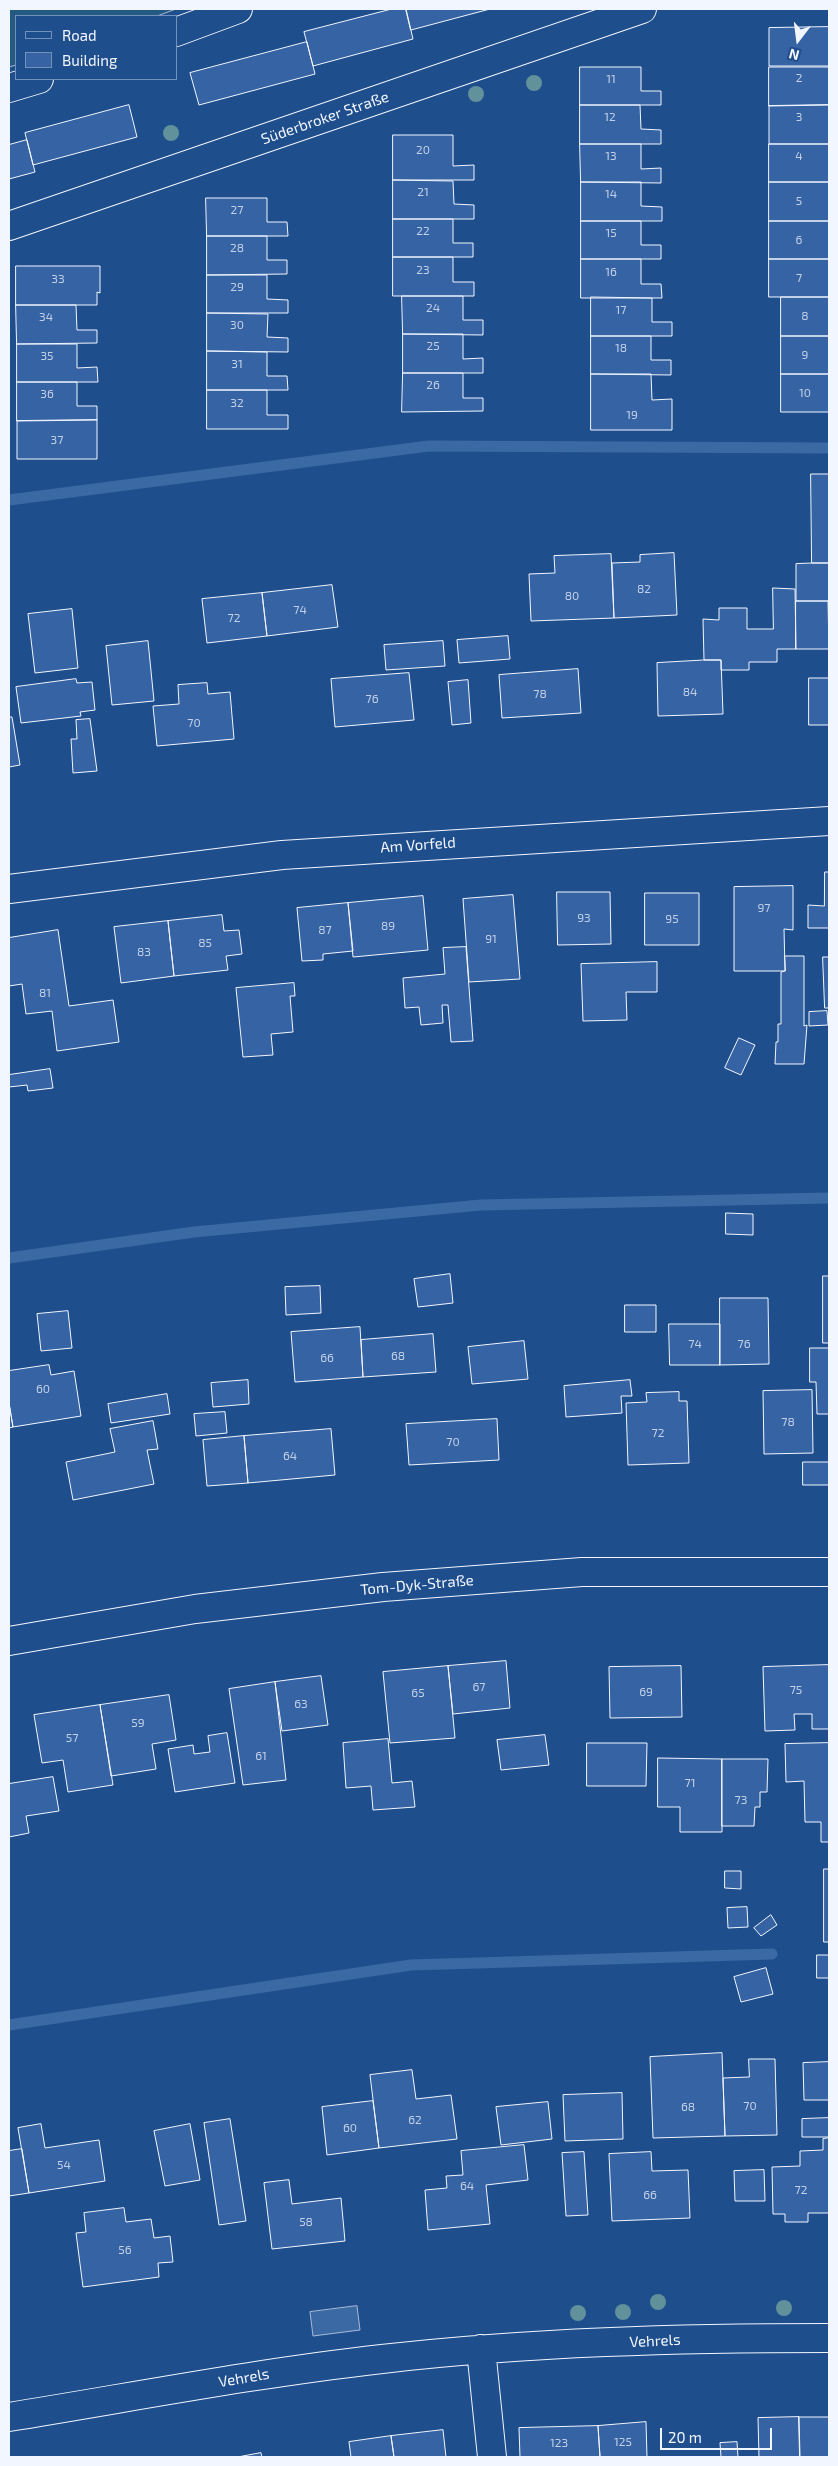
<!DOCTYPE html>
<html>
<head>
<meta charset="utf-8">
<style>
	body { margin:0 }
	#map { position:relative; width:838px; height:2466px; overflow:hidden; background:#1f4e8c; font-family:"Exo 2",sans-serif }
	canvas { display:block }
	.frame { position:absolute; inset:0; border:10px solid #f2f6ff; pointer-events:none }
	.legend { position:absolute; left:15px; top:15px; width:162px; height:65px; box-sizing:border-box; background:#1f4e8c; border:1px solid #7391ba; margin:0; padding:6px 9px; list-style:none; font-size:15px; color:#f2f6ff }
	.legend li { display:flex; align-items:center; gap:10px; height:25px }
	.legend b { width:25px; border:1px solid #7391ba }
	.north { position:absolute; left:773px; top:15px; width:50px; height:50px; -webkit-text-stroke:4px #1f4e8c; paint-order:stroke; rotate:195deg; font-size:14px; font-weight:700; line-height:20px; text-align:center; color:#f2f6ff }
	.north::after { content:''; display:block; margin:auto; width:18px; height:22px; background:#f2f6ff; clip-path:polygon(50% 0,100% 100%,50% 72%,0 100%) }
	.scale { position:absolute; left:660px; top:2428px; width:112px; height:22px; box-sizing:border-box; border:2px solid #f2f6ff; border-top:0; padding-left:6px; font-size:15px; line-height:18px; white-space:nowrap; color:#f2f6ff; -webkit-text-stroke:4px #1f4e8c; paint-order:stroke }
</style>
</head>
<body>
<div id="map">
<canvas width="838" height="2466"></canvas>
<div class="frame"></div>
<ul class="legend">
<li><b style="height:6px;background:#1f4e8c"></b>Road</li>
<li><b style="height:14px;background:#3563a3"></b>Building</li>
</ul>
<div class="north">N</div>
<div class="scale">20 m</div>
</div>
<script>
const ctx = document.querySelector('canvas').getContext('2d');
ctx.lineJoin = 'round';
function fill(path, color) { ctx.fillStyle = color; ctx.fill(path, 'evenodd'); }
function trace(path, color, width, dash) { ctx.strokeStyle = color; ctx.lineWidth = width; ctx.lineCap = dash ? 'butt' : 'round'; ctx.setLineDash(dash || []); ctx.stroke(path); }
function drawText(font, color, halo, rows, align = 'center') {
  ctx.font = font + ' "Exo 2",sans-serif'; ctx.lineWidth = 4; ctx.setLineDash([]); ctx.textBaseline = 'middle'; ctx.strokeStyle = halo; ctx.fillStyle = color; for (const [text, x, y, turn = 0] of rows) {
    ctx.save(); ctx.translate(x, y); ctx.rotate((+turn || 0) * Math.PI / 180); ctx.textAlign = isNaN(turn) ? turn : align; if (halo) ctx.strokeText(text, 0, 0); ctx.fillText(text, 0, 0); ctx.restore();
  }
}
const green = new Path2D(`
	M9,9h167l-19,7h-141v49l-7,2z`);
fill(green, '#245a82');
trace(green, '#a8bbd7', 1);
const water = new Path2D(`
	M357,2306l3,24 -47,6 -3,-24z`);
fill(water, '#3b69a3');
trace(water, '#a8bbd7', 1);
trace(new Path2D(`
	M9,500l420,-54 400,2
	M9,1258l185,-26 287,-27 348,-7
	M9,2025l402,-60 361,-11`), '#3b69a3', 11);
const building = new Path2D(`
	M392,9h14l7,30 -100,27 -9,-34z
	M406,9h84l-79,21z
	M829,27v39h-60v-38z
	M307,42l8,32 -116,31 -9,-32z
	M580,67h61v24h20v14h-81z
	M769,67h60v38l-60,1z
	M129,105l8,32 -104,28 -8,-32z
	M580,105h60l1,24 20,1v14h-81z
	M829,105v39h-60v-38z
	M393,135h60v31l21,-1v15h-81z
	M27,140l8,32 -26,7v-34z
	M580,144h61v25l20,-1v15l-80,-1z
	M769,144h60v38h-60z
	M393,180l60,1 1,23 20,1v14h-81z
	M581,182h60v24l21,1v14h-81z
	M769,182h60v39h-60z
	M206,198h61v24h20l1,14h-81z
	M393,219h60v24h20v14h-80z
	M581,221h60v24h20v14h-80z
	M769,221h60v38h-60z
	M207,236h60v24h20v14l-80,1z
	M393,257h60v25h21v14h-81z
	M581,259h60v25h20l1,14h-81z
	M769,259h60v38h-60z
	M16,266h84v27l-3,-1v13h-81z
	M207,275h60v24l21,1v13h-81z
	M402,296h61v24h20v15l-80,-1z
	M591,297l61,1v24h20v14h-81z
	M781,297h48v39h-48z
	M16,305h60l1,25h20v13l-80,1z
	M207,313l61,1 -1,23 21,1v14l-81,-1z
	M403,334h60v25l20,-1v15h-80z
	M591,336h60v24h20v15l-80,-1z
	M781,336h48v38h-48z
	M17,344h60v24l20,-1 1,15h-81z
	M207,351l60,1v24h20l1,14h-81z
	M403,373h60v25h20v13l-81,1z
	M591,374h60l1,26 20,-1v31h-81z
	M781,374h48v38h-48z
	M17,382h60v24h20v14l-80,1z
	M207,390h60v25h21v14h-81z
	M97,420v39h-80v-38z
	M811,474h18v89h-17z
	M674,553l3,62 -63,3 -2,-55 28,-1v-7z
	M611,554l3,64 -83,3 -2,-47 26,-1 -1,-17z
	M812,563h17v38h-33v-37z
	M332,585l6,42 -71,9 -5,-43z
	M773,588l22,1 1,60h-19v13h-28v8h-28v-10h-17l-1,-41 16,1v-12h28v21h26z
	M262,593l5,43 -60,7 -5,-44z
	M796,601h32l1,48h-33z
	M72,609l6,59 -43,5 -7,-59z
	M508,636l2,23 -51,4 -2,-23z
	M148,641l6,60 -42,4 -6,-59z
	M443,641l2,25 -59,4 -2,-25z
	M704,660h17l2,54 -65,2 -1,-53z
	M578,669l3,44 -79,5 -3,-43z
	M409,673l5,47 -79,7 -4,-48z
	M809,678h20v47h-20z
	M76,679l1,4 15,-1 3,28 -15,2 1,4 -60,7 -5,-36z
	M468,680l3,43 -19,2 -4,-43z
	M207,683l1,11 22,-2 4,47 -77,7 -4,-40 26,-2 -1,-19z
	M9,717h3l8,48 -11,2z
	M90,719l7,52 -24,2 -2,-34h6l-1,-19z
	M825,872h4v56h-21v-23l16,1z
	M793,886v44l-9,-1 1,42h-51v-84z
	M557,892h53l1,52 -53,1z
	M645,893h54v52h-54z
	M513,895l7,84 -51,3 -6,-83z
	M423,896l5,54 -75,7 -5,-54z
	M348,903l5,48 -30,3v6l-21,1 -5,-53z
	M222,915l2,16 15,-1 3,24 -16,2 2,14 -54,6 -6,-55z
	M168,921l6,55 -53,7 -7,-56z
	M58,930l11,76 44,-6 6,42 -62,9 -5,-40 -26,3 -4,-30 -13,2v-48z
	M466,947l7,94 -22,1 -3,-37h-6l1,18 -22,2 -2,-18 -14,1 -2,-30 42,-4 -2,-26z
	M785,956h19v70l3,-1 -3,39h-29l1,-22h2v-18h3v-52l4,-1z
	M823,957h6v51h-4z
	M657,962v30h-31l1,28 -44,1 -2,-57z
	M294,983l1,13h-5l3,36 -22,2 2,21 -30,2 -7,-69z
	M827,1011l1,14 -19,1v-14z
	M739,1038l16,7 -14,30 -16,-7z
	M50,1069l3,19 -25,3 -1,-6 -18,2v-12z
	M726,1213l27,1v21l-27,-1z
	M450,1274l3,29 -35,4 -4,-28z
	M823,1276h6v67h-6z
	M320,1286l1,27 -35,2 -1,-28z
	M720,1298h48l1,66 -49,1z
	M625,1305h31v27h-31z
	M68,1311l4,37 -31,3 -4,-37z
	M669,1324h51v41h-50z
	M360,1327l3,50 -68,5 -4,-50z
	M433,1334l3,38 -73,5 -2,-37z
	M524,1341l4,38 -56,5 -4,-37z
	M810,1348h19v66h-12l-1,-32h-6z
	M49,1365l2,10 23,-4 7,45 -68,11 -4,-24v-32z
	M248,1380l1,24 -36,3 -2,-24z
	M630,1380l2,16h-11l1,17 -56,4 -2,-31z
	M812,1390l1,63 -49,1 -1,-63z
	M679,1392v9h8l2,62 -61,2 -2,-62 21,-1 -1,-9z
	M167,1394l3,20 -59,9 -3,-19z
	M9,1403l4,24 -4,1z
	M225,1412l2,21 -31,3 -2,-22z
	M497,1419l2,41 -90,5 -3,-41z
	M153,1421l5,28 -11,1 7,34 -81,16 -7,-38 49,-10 -5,-23z
	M331,1429l4,46 -87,8 -4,-47z
	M244,1436l4,47 -41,3 -4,-46z
	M803,1462h26v23h-26z
	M506,1661l4,47 -57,6 -5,-48z
	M829,1665v64h-17v-15h-18l1,16 -30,1 -2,-64z
	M448,1666l7,72 -65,5 -7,-71z
	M681,1666l1,51 -72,1 -1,-51z
	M321,1676l7,49 -46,6 -7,-49z
	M275,1682l11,98 -43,5 -14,-96z
	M169,1695l7,45 -24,4 4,25 -45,7 -11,-71z
	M100,1705l13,80 -45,7 -5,-32 -21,3 -8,-48z
	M227,1733l8,50 -60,9 -7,-43 25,-4 1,9 16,-2 -2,-16z
	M545,1735l4,30 -48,5 -4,-30z
	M388,1739l4,44 20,-2 3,26 -42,3 -2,-24 -25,2 -3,-45z
	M587,1743h60l-1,43h-59z
	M829,1743v99h-8v-20h-16l-1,-41 -18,1 -1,-38z
	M658,1758l64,1v73h-42v-25h-22z
	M722,1759h46l-1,33h-7v15h-5l-1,19h-32z
	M53,1777l6,34 -33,5 3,17 -20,4v-53z
	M824,1869h5v73h-5z
	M725,1871h16v18l-16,-1z
	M747,1907l1,20 -20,1 -1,-20z
	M771,1915l6,10 -16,11 -7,-8z
	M817,1955h12v23h-12z
	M766,1968l7,26 -32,8 -7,-25z
	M722,2053l3,83 -72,2 -3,-81z
	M749,2059h26l2,76 -52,1 -2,-58 26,-1z
	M829,2062v38h-25l-1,-37z
	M412,2070l4,29 35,-4 6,44 -78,9 -9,-73z
	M622,2093l1,46 -58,2 -2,-46z
	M373,2101l6,47 -52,7 -5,-48z
	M548,2102l4,37 -51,6 -5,-38z
	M829,2118v19h-27v-18z
	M230,2119l16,102 -27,4 -15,-102z
	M41,2124l4,24 54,-8 6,41 -76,12 -11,-65z
	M190,2124l10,56 -35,6 -11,-55z
	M829,2138v75h-21v9h-23v-8h-12l-1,-47 28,-1v-15l23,-1v-11z
	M524,2145l4,35 -42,5 4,39 -62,6 -3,-40 22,-2 -1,-12 17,-1 -2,-24z
	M22,2149l7,44 -20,3v-45z
	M584,2152l4,63 -22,1 -4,-63z
	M651,2152l1,19 36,-1 2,48 -78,3 -3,-67z
	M764,2170l1,31h-30l-1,-30z
	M289,2180l3,24 49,-6 4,43 -73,8 -8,-66z
	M124,2208l2,14 25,-3 3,19 16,-2 3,26 -15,1 1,14 -76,10 -7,-54 10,-1 -2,-19z
	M799,2417l1,40h-41l-1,-39z
	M799,2417h30v40h-29z
	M646,2422l1,35h-47l-2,-31z
	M598,2426l2,31h-80l-1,-29z
	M443,2430l3,27h-52l-3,-21z
	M391,2436l3,21h-43l-2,-15z
	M737,2442l1,15h-17l-1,-14z
	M261,2453l1,4h-24z`);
fill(building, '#3563a3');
trace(building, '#f2f6ff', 1);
const street = new Path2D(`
	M9,226l633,-217
	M9,889l273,-34 547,-34
	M9,1641l186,-32 188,-22 199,-15h247
	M481,2349l11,108
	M9,2417c124,-20 248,-44 373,-58 148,-17 298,-21 447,-21`);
const secondary = new Path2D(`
	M176,32l62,-23
	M9,88l30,-9`);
trace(street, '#f2f6ff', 30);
trace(secondary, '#f2f6ff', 30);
trace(street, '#1f4e8c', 28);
trace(secondary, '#1f4e8c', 28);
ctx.fillStyle = '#61919a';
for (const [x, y] of [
	[534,83],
	[476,94],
	[171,133],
	[658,2302],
	[784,2308],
	[623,2312],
	[578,2313]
]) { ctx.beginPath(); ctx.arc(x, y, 8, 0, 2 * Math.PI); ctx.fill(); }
drawText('12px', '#c3d1e8', null, [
	["2",799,78],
	["11",611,79],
	["12",610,117],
	["3",799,117],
	["20",423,150],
	["13",611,156],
	["4",799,156],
	["21",423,192],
	["14",611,194],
	["5",799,201],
	["27",237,210],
	["22",423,231],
	["15",611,233],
	["6",799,240],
	["28",237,248],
	["23",423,270],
	["16",611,272],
	["7",799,278],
	["33",58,279],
	["29",237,287],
	["24",433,308],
	["17",621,310],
	["8",805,316],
	["34",46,317],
	["30",237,325],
	["25",433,346],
	["18",621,348],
	["9",805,355],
	["35",47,356],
	["31",237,364],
	["26",433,385],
	["10",805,393],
	["36",47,394],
	["32",237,403],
	["19",632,415],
	["37",57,440],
	["82",644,589],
	["80",572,596],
	["74",300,610],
	["72",234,618],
	["84",690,692],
	["78",540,694],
	["76",372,699],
	["70",194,723],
	["97",764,908],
	["93",584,918],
	["95",672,919],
	["89",388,926],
	["87",325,930],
	["91",491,939],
	["85",205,943],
	["83",144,952],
	["81",45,993],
	["74",695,1344],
	["76",744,1344],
	["68",398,1356],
	["66",327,1358],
	["60",43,1389],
	["78",788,1422],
	["72",658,1433],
	["70",453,1442],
	["64",290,1456],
	["67",479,1687],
	["75",796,1690],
	["69",646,1692],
	["65",418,1693],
	["63",301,1704],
	["59",138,1723],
	["57",72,1738],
	["61",261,1756],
	["71",690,1783],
	["73",741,1800],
	["70",750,2106],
	["68",688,2107],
	["62",415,2120],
	["60",350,2128],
	["54",64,2165],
	["64",467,2186],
	["72",801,2190],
	["66",650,2195],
	["58",306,2222],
	["56",125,2250],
	["125",623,2442],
	["123",559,2443]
]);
drawText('15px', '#f2f6ff', '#1f4e8c', [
	["Süderbroker Straße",325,118,-19],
	["Am Vorfeld",418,845,-4],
	["Tom-Dyk-Straße",417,1585,-5],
	["Vehrels",655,2341,-3],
	["Vehrels",244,2378,-10]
]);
</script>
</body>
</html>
